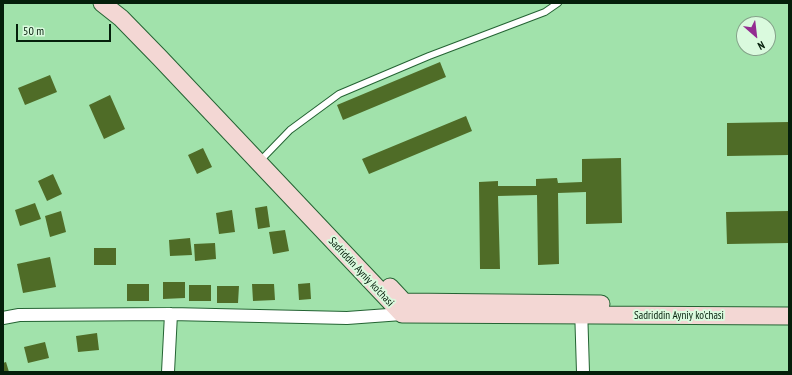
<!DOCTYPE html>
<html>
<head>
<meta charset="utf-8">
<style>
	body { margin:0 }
	#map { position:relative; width:792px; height:375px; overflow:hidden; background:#a1e2ab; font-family:"PT Sans Narrow",sans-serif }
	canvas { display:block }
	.frame { position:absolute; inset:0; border:4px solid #051f0b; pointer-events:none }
	.north { position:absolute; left:736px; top:16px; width:40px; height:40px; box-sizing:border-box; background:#dafade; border:1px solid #85a28a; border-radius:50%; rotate:152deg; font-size:11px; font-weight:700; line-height:16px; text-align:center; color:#051f0b }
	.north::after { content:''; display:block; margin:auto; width:14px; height:18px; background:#932c91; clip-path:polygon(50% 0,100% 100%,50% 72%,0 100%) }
	.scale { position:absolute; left:16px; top:24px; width:95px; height:18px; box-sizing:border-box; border:2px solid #051f0b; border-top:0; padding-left:5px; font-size:12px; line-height:14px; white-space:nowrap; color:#051f0b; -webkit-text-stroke:3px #dafade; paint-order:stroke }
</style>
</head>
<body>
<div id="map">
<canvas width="792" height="375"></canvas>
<div class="frame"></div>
<div class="north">N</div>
<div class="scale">50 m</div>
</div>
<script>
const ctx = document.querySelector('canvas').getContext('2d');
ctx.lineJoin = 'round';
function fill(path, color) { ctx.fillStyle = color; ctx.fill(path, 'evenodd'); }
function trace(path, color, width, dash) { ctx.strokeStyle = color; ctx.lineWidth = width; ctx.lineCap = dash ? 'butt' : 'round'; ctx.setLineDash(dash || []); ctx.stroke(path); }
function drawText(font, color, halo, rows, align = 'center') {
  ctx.font = font + ' "PT Sans Narrow",sans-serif'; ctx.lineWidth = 4; ctx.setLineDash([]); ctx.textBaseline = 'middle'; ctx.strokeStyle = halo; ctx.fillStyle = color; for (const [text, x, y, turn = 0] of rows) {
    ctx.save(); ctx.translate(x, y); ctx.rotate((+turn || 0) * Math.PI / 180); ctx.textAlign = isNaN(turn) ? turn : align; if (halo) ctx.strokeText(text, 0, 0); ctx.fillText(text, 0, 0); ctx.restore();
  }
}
fill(new Path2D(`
	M440,62l6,15 -103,43 -6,-15z
	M50,75l7,17 -32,13 -7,-17z
	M110,95l15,34 -21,10 -15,-34z
	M466,116l6,15 -103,43 -7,-15z
	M789,122v33l-62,1v-33z
	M203,148l9,19 -15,7 -9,-19z
	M621,158l1,65 -36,1v-32l-28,1 1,71 -21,1 -1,-70 -39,1 2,73h-20l-1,-87 19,-1v5h38v-7l21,-1 1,5 24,-1v-23z
	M53,174l9,20 -15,7 -9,-20z
	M35,203l6,16 -21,7 -5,-16z
	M267,206l3,21 -12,2 -3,-21z
	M232,210l3,22 -16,2 -3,-21z
	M61,211l5,21 -16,5 -5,-21z
	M789,211v32l-62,1 -1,-32z
	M285,230l4,21 -16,3 -4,-22z
	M190,238l2,17 -22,1 -1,-16z
	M215,243l1,16 -21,2 -1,-17z
	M94,248h22v17h-22z
	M50,257l6,30 -33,6 -6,-29z
	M163,282h22v16l-22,1z
	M310,283l1,16 -12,1 -1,-16z
	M127,284h22v17h-22z
	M252,284h22l1,16 -22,1z
	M189,285h22v16h-22z
	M217,286h22l-1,17h-21z
	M97,333l2,17 -21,2 -2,-16z
	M45,342l4,16 -21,5 -4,-16z
	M6,362l3,10h-6v-9z`), '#4f6c27');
const lane = new Path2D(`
	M260,161l30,-31 49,-36 90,-38 116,-44 13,-9`);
const street = new Path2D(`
	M581,307l2,65
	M3,318l16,-3 152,-1 176,4 55,-4
	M168,372l3,-58`);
const secondary = new Path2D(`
	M102,3l19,15 39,40 242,256 387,2
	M390,287l14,15 197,2`);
trace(lane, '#246333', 8);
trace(street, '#246333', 14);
trace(secondary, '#246333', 19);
trace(lane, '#fff', 6);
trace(street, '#fff', 12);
trace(secondary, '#f3d7d4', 17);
drawText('11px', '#051f0b', '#dafade', [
	["Sadriddin Ayniy ko'chasi",361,272,47],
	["Sadriddin Ayniy ko'chasi",679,316]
]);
</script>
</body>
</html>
